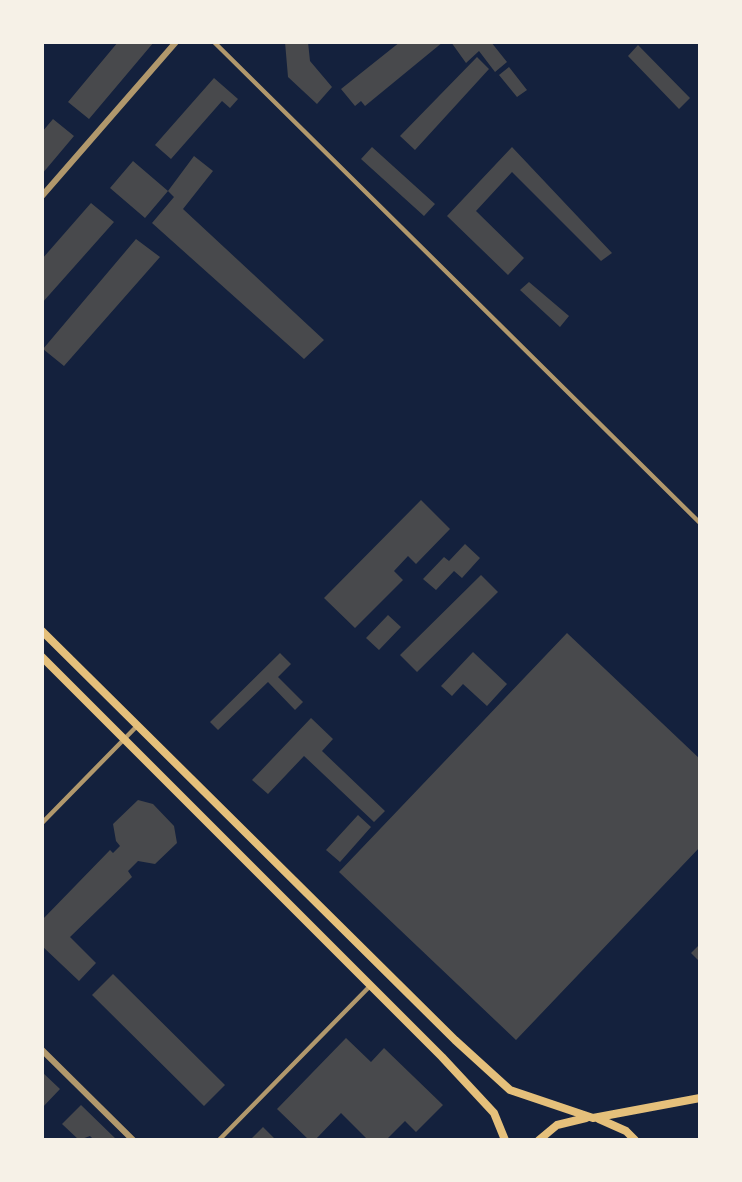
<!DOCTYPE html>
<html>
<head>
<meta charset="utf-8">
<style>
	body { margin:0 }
	#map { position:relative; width:742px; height:1182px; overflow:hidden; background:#14213d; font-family:"DM Sans",sans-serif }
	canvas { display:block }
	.frame { position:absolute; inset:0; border:44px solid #f6f1e7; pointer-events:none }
</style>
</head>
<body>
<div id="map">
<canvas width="742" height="1182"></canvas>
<div class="frame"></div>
</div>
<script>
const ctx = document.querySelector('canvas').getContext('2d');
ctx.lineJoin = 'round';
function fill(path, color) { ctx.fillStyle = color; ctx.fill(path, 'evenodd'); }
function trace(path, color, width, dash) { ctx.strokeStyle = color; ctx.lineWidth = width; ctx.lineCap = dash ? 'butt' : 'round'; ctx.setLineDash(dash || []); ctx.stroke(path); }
fill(new Path2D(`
	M118,42h36l-65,77 -21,-17z
	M285,42h23l2,19 22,26 -15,17 -29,-27z
	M400,42h43l-78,64 -4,-5 -6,5 -14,-17z
	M451,42h40l16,20 -12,10 -16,-21 -13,12z
	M638,45l52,53 -11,11 -51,-53z
	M477,57l12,12 -74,81 -15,-14z
	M509,67l18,23 -10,7 -18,-22z
	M214,78l24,21 -8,9 -8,-7 -51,58 -16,-14z
	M53,119l21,17 -32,38v-42z
	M372,147l63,57 -11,12 -63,-57z
	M512,147l100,106 -11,8 -89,-89 -36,39 48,47 -16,17 -61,-59z
	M194,156l19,15 -30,38 141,131 -20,19 -152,-136 22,-26 -6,-6 -23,27 -35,-30 23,-27 35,30z
	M91,203l23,19 -72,81v-44z
	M136,239l24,18 -96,109 -21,-17z
	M529,282l40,34 -9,11 -40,-37z
	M421,500l29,29 -34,35 -8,-8 -14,15 9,9 -48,48 -31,-30z
	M465,544l15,14 -18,20 -8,-7 -18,19 -13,-11 21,-22 5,4z
	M481,575l17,17 -81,80 -17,-17z
	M388,615l13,12 -22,23 -13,-12z
	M567,633l133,126v88l-184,193 -177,-168z
	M473,652l34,32 -20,22 -24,-22 -11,12 -11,-10z
	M280,653l11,11 -13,13 25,25 -8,8 -27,-28 -50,48 -8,-8z
	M311,718l22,21 -11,12 63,60 -11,11 -70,-66 -36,38 -16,-14z
	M138,800l15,4 21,22 3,17 -22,21 -17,-3 -10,10 4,6 -62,60 26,26 -17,18 -37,-35v-26l68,-70 3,3 7,-7 -4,-5 -3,-17z
	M358,815l13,12 -31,35 -14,-12z
	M700,944v18l-9,-9z
	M113,974l112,111 -21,21 -112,-111z
	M346,1038l25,24 13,-14 59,57 -27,27 -11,-11 -19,19h-18l-27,-27 -26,27h-6l-32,-31z
	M42,1072l18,17 -18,19z
	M81,1105l36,35h-23l-4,-4 -11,4 -17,-16z
	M263,1127l13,13h-26z`), '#48494c');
trace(new Path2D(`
	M214,42l486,481
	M42,823l95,-97
	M219,1140l152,-155`), '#b1986c', 4.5);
trace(new Path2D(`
	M42,196l134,-154
	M42,1050l91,90`), '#b1986c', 6);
trace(new Path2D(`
	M42,631l413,409 55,50 83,28 107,-20
	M42,657l400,400 52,56 11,27
	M599,1119l27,12 9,9
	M539,1140l18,-15 29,-7`), '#e5c07b', 8);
</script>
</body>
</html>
